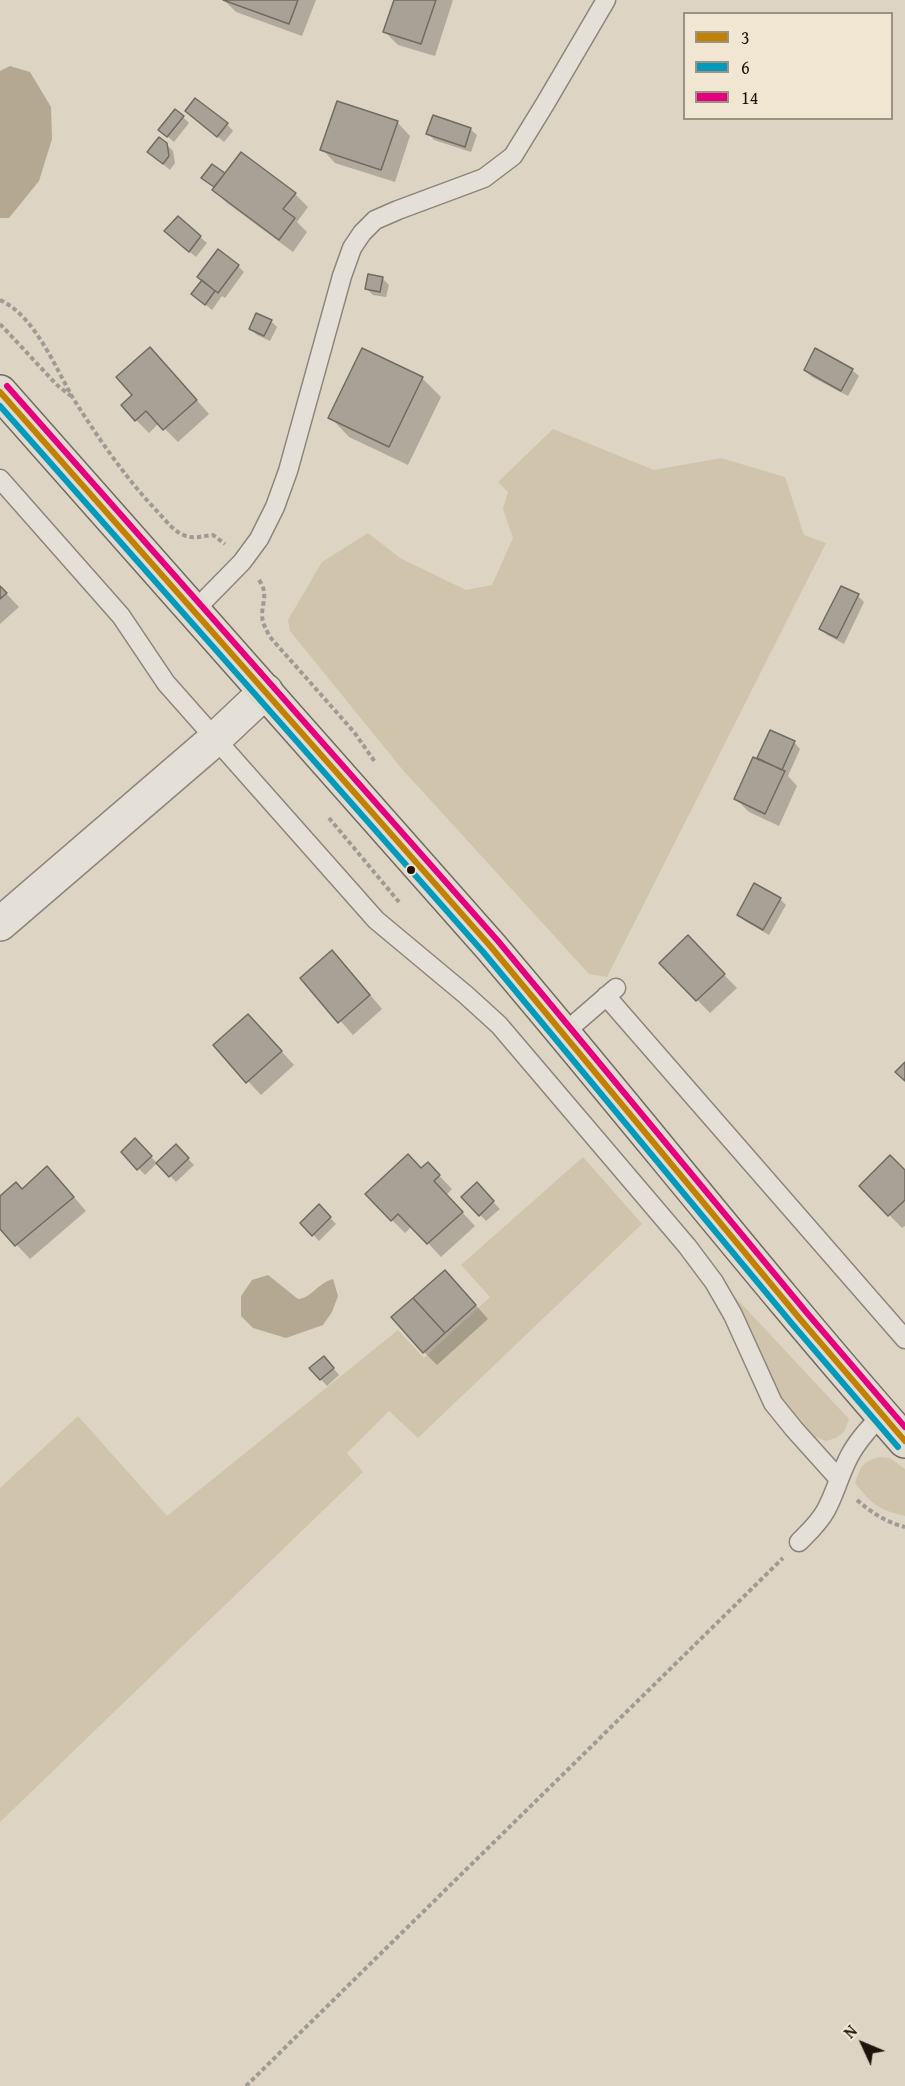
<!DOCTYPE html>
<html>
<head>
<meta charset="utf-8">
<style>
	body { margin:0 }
	#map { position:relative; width:905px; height:2086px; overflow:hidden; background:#ddd4c3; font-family:"Gentium Book Plus",serif }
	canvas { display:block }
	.legend { position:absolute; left:683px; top:12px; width:210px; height:108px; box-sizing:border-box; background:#f0e6d1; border:2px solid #9c9283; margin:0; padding:8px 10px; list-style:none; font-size:18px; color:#1f130d }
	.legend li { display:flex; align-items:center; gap:12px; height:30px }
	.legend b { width:30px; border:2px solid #9c9283 }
	.north { position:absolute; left:833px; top:2014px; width:60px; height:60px; -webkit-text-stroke:4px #f0e6d1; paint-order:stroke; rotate:314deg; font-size:16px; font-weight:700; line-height:24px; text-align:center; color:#1f130d }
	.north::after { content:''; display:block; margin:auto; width:21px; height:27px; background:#1f130d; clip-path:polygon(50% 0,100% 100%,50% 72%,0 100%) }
</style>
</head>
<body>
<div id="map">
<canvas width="905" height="2086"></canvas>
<ul class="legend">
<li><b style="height:8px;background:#c18103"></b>3</li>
<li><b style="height:8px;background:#039abb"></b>6</li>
<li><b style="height:8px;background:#e5007d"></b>14</li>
</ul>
<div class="north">N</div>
</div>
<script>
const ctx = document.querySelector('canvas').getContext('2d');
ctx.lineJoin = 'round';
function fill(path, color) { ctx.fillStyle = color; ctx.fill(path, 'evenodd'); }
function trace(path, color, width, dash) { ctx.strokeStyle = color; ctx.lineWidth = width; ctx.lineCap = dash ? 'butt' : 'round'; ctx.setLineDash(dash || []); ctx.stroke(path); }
fill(new Path2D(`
	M553,429l101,41 67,-12 64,19 19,58 22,8 -219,434 -18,-3 -187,-205 -112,-138 -2,-11 34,-58 46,-29 32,25 66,32 26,-5 21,-47 -10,-29 5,-17 -10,-10z
	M583,1157l59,67 -224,214 -29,-27 -42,42 16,19 -363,350v-334l78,-72 89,100 231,-186 26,28 66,-61 -29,-32z
	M724,1285l125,134 -5,13 -8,6 -10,3 -15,-6 -36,-44 -35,-84z
	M880,1457l10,1 15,11v47c-28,-7 -32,-11 -50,-33 6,-17 7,-21 25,-26z`), '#d0c4ad');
fill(new Path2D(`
	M10,66l20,6 21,35 1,32 -13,42 -30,37h-9v-147z
	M268,1275l30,24c12,0 20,-16 35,-20l5,17 -6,16 -9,13 -37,13 -33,-10 -12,-12v-20l11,-16z`), '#b5a893');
fill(new Path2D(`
	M224,0h92l-14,36 -66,-24z
	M395,0h58l-18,56 -37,-11 -13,-13z
	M187,111l40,13 6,7 -9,11z
	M183,117l6,6 -15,19 -7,-6z
	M397,122l13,14 -15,46 -60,-19 -13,-14z
	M470,129l7,6 -6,17 -37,-12 -6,-7z
	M166,144l7,7 2,12 -5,7 -21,-18z
	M212,166l13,10 70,18 13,13 -11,15 10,10 -14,20 -66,-49 -13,-13 2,-2 -13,-10z
	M178,218l29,25 -11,14 -23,-19z
	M238,266l6,6 -19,26 -3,-2 -10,14 -19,-16z
	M382,278l7,7 -3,12 -13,-2 -7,-7z
	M271,321l6,6 -7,14 -13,-6 -6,-6z
	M163,362l46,52 -31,28 -19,-19 -10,10 -13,-13z
	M805,370h47l7,6 -11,20 -36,-19z
	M422,378l19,19 -33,68 -59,-28 -19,-20z
	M0,587l19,20 -19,17z
	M858,596l6,6 -20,42 -17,-9 -6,-6z
	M794,742l6,7 -12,27 9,10 -18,40 -30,-14 -13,-13 27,-36 -5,-5z
	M780,899l6,6 -17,30 -24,-14 -7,-6z
	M688,938l49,50 -27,25 -49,-50z
	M345,965l37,44 -29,26 -51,-57z
	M261,1029l33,36 -33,30 -46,-49z
	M135,1140l22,23 -12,12 -22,-23z
	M176,1146l18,19 -18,17 -18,-19z
	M428,1164l24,25 -6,6 29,31 -34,31 -29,-31 -7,7 -13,-13 30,-51z
	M905,1172v54l-3,2 -41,-42z
	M60,1181l26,30 -56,48 -30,-32v-29l22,-8z
	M476,1184l24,25 -14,12 -23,-24z
	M319,1206l17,18 -17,17 -17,-18z
	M458,1285l30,34 -51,46 -13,-13z
	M330,1364l9,11 -12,11 -16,-18z`), '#0003');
const building = new Path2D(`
	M223,0h75l-9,24z
	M394,0h42l-15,44 -38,-12z
	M195,98l33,25 -11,14 -32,-26z
	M337,101l61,20 -17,49 -61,-20z
	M175,109l9,7 -17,21 -9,-7z
	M433,115l38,13 -6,19 -39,-13z
	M159,137l8,6 2,13 -6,8 -16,-12z
	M241,152l55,41 -13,16 12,9 -16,22 -67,-50z
	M212,164l13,9 -11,14 -13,-9z
	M178,216l23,20 -12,16 -25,-21z
	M218,249l21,16 -21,28 -21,-16z
	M368,274l15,3 -3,15 -15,-3z
	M202,280l13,11 -10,14 -14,-11z
	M256,313l16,7 -8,16 -15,-7z
	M150,347l47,53 -34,30 -17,-19 -11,10 -14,-16 11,-10 -16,-18z
	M362,348l61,29 -34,70 -61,-29z
	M815,348l38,21 -12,22 -37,-21z
	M0,586l7,7 -7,6z
	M841,586l18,8 -22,44 -18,-9z
	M770,730l25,11 -13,29 -25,-12z
	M753,757l32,14 -20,43 -31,-15z
	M754,883l27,15 -18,32 -26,-15z
	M688,935l37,39 -29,27 -37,-38z
	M332,950l38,45 -32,28 -38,-45z
	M248,1014l34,37 -36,32 -33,-38z
	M905,1062v19l-10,-9z
	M135,1138l17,18 -15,14 -16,-18z
	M176,1144l13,14 -20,19 -13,-14z
	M408,1154l13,14 7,-6 12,13 -6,6 29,31 -36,32 -29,-30 -7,7 -26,-27z
	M890,1155l15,15v30l-17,16 -29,-30z
	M47,1166l27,31 -59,49 -15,-17v-33l16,-14 6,7z
	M477,1182l17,19 -15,15 -18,-19z
	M319,1204l12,13 -19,19 -12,-13z
	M445,1270l31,35 -31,28 -32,-35z
	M413,1298l32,35 -22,20 -32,-36z
	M324,1356l10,12 -14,12 -11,-12z`);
fill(building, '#a8a196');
trace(building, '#716b62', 1.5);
const lane = new Path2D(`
	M0,479l121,137 45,67 210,237 90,75 33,30 188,221 27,36 19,33 40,88 21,26 44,49
	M193,612l49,-50 17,-23 16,-32 13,-36 54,-195 10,-28 10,-15 13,-13 23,-10 86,-32 29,-22 32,-52 61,-104
	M606,996l299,343
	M564,1033l52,-45
	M799,1542c10,-10 20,-19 27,-32 9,-16 14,-37 24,-55 8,-15 20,-28 32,-40`);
const street = new Path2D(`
	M0,924l214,-184 52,-49`);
const primary = new Path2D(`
	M0,392l491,555c139,163 272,333 414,494`);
trace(lane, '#8c857b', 21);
trace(street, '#8c857b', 36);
trace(primary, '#716b62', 36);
trace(new Path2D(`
	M0,300c35,16 55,67 73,98 23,37 52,79 82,111 9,9 18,23 31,27 9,3 17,0 27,-1l12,9
	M0,324l57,61 14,11
	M259,580c9,13 4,20 3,34 0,9 4,15 8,23l84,95 21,30
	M329,818l70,84
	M857,1500c15,13 29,22 48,27
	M246,2086l537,-528`), '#9f9a93', 4, [4.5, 3]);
trace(lane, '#e5e0d7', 18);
trace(street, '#e5e0d7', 33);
trace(primary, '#e0dbd1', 33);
trace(new Path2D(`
	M0,392l491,555 309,372 105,122`), '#c18103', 6);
trace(new Path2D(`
	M0,406l484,547 309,372 105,122`), '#039abb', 6);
trace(new Path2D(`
	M7,386l491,555 309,372 98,114`), '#e5007d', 6);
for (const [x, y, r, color] of [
	[411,870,5,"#1f130d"]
]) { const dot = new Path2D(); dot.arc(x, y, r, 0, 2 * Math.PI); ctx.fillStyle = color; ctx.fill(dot); trace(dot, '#f0e6d1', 2); }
</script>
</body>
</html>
